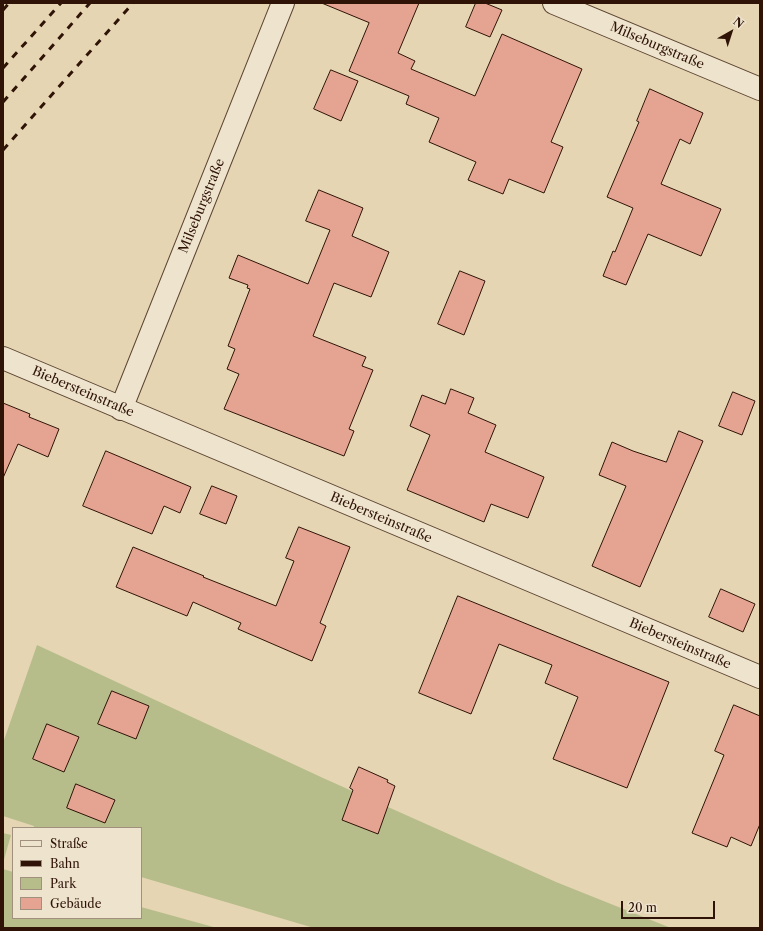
<!DOCTYPE html>
<html>
<head>
<meta charset="utf-8">
<style>
	body { margin:0 }
	#map { position:relative; width:763px; height:931px; overflow:hidden; background:#e5d5b2; font-family:"Libre Caslon Text",serif }
	canvas { display:block }
	.frame { position:absolute; inset:0; border:4px solid #2f1307; pointer-events:none }
	.legend { position:absolute; left:12px; top:827px; width:130px; height:92px; box-sizing:border-box; background:#eee4cd; border:1px solid #a2907e; margin:0; padding:5px 7px; list-style:none; font-size:12px; color:#2f1307 }
	.legend li { display:flex; align-items:center; gap:8px; height:20px }
	.legend b { width:20px; border:1px solid #a2907e }
	.north { position:absolute; left:711px; top:12px; width:40px; height:40px; -webkit-text-stroke:3px #eee4cd; paint-order:stroke; rotate:39deg; font-size:11px; font-weight:700; line-height:16px; text-align:center; color:#2f1307 }
	.north::after { content:''; display:block; margin:auto; width:14px; height:18px; background:#2f1307; clip-path:polygon(50% 0,100% 100%,50% 72%,0 100%) }
	.scale { position:absolute; left:621px; top:901px; width:94px; height:18px; box-sizing:border-box; border:2px solid #2f1307; border-top:0; padding-left:5px; font-size:12px; line-height:14px; white-space:nowrap; color:#2f1307; -webkit-text-stroke:3px #eee4cd; paint-order:stroke }
</style>
</head>
<body>
<div id="map">
<canvas width="763" height="931"></canvas>
<div class="frame"></div>
<ul class="legend">
<li><b style="height:5px;background:#eee4cd"></b>Straße</li>
<li><b style="height:5px;background:#2f1307"></b>Bahn</li>
<li><b style="height:11px;background:#b6bd8b"></b>Park</li>
<li><b style="height:11px;background:#e4a491"></b>Gebäude</li>
</ul>
<div class="north">N</div>
<div class="scale">20 m</div>
</div>
<script>
const ctx = document.querySelector('canvas').getContext('2d');
ctx.lineJoin = 'round';
function fill(path, color) { ctx.fillStyle = color; ctx.fill(path, 'evenodd'); }
function trace(path, color, width, dash) { ctx.strokeStyle = color; ctx.lineWidth = width; ctx.lineCap = dash ? 'butt' : 'round'; ctx.setLineDash(dash || []); ctx.stroke(path); }
function drawText(font, color, halo, rows, align = 'center') {
  ctx.font = font + ' "Libre Caslon Text",serif'; ctx.lineWidth = 4; ctx.setLineDash([]); ctx.textBaseline = 'middle'; ctx.strokeStyle = halo; ctx.fillStyle = color; for (const [text, x, y, turn = 0] of rows) {
    ctx.save(); ctx.translate(x, y); ctx.rotate((+turn || 0) * Math.PI / 180); ctx.textAlign = isNaN(turn) ? turn : align; if (halo) ctx.strokeText(text, 0, 0); ctx.fillText(text, 0, 0); ctx.restore();
  }
}
fill(new Path2D(`
	M37,645l286,133 233,104 115,46h-357l-173,-51v-49h-107v-2l-31,-10v-73z
	M3,833l8,2 -8,28z
	M3,869l10,3v46h128v-11l76,21h-214z`), '#b6bd8b');
const building = new Path2D(`
	M322,3h97l-21,50 17,8 -4,8 64,27 27,-62 80,35 -31,73 12,5 -19,46 -35,-14 -6,15 -35,-14 8,-18 -47,-20 10,-24 -33,-14 3,-8 -60,-25 20,-48z
	M476,3h9l17,7 -12,27 -24,-10z
	M331,70l27,11 -17,40 -27,-12z
	M650,89l53,24 -13,31 -10,-5 -19,45 60,25 -20,47 -53,-22 -22,51 -23,-9 10,-25 2,1 18,-44 -26,-11 32,-75 -2,-1z
	M319,190l44,18 -11,28 37,16 -18,45 -37,-14 -21,53 53,21 -4,9 11,4 -24,59 5,2 -10,25 -120,-47 15,-35 -12,-5 8,-20 -7,-3 22,-57 -3,-1 1,-3 -19,-7 9,-23 70,29 22,-54 -24,-9z
	M460,271l25,10 -21,54 -26,-11z
	M451,389l23,9 -6,15 28,12 -11,27 59,25 -16,41 -37,-14 -7,18 -77,-32 23,-55 -20,-9 12,-31 23,9z
	M733,392l22,9 -13,34 -23,-9z
	M3,403l27,11 -1,3 30,12 -11,28 -30,-13 -15,34z
	M679,431l24,10 -63,146 -48,-21 34,-80 -27,-11 13,-33 21,9 33,11z
	M106,451l85,36 -11,26 -16,-7 -12,28 -69,-28z
	M212,486l25,10 -11,28 -26,-10z
	M299,527l51,20 -30,76 6,3 -14,35 -74,-32 3,-6 -48,-21 -6,14 -71,-29 17,-40 71,29 -1,1 73,29 18,-45 -8,-3z
	M721,589l34,15 -12,28 -34,-15z
	M458,596l211,86 -42,106 -74,-29 25,-62 -33,-14 7,-18 -53,-21 -28,70 -52,-21z
	M112,691l37,15 -13,33 -38,-15z
	M734,705l26,11v108l-9,22 -20,-9 -4,10 -35,-14 32,-78 -9,-4z
	M47,724l32,13 -15,35 -31,-13z
	M359,767l29,13 -1,2 8,4 -17,48 -36,-14 11,-30 -3,-2z
	M76,784l39,16 -10,23 -38,-15z`);
fill(building, '#e4a491');
trace(building, '#2f1307', 1);
const street = new Path2D(`
	M554,3l206,86
	M3,358l757,319
	M121,409l162,-406`);
trace(street, '#5c4432', 24);
trace(street, '#eee4cd', 22);
trace(new Path2D(`
	M3,10l6,-7
	M3,68l58,-65
	M3,102l87,-99
	M3,150l130,-147`), '#2f1307', 3, [7, 7]);
drawText('13px', '#2f1307', '#eee4cd', [
	["Milseburgstraße",657,46,23],
	["Milseburgstraße",202,206,-68],
	["Biebersteinstraße",83,392,23],
	["Biebersteinstraße",381,518,23],
	["Biebersteinstraße",680,644,23]
]);
</script>
</body>
</html>
